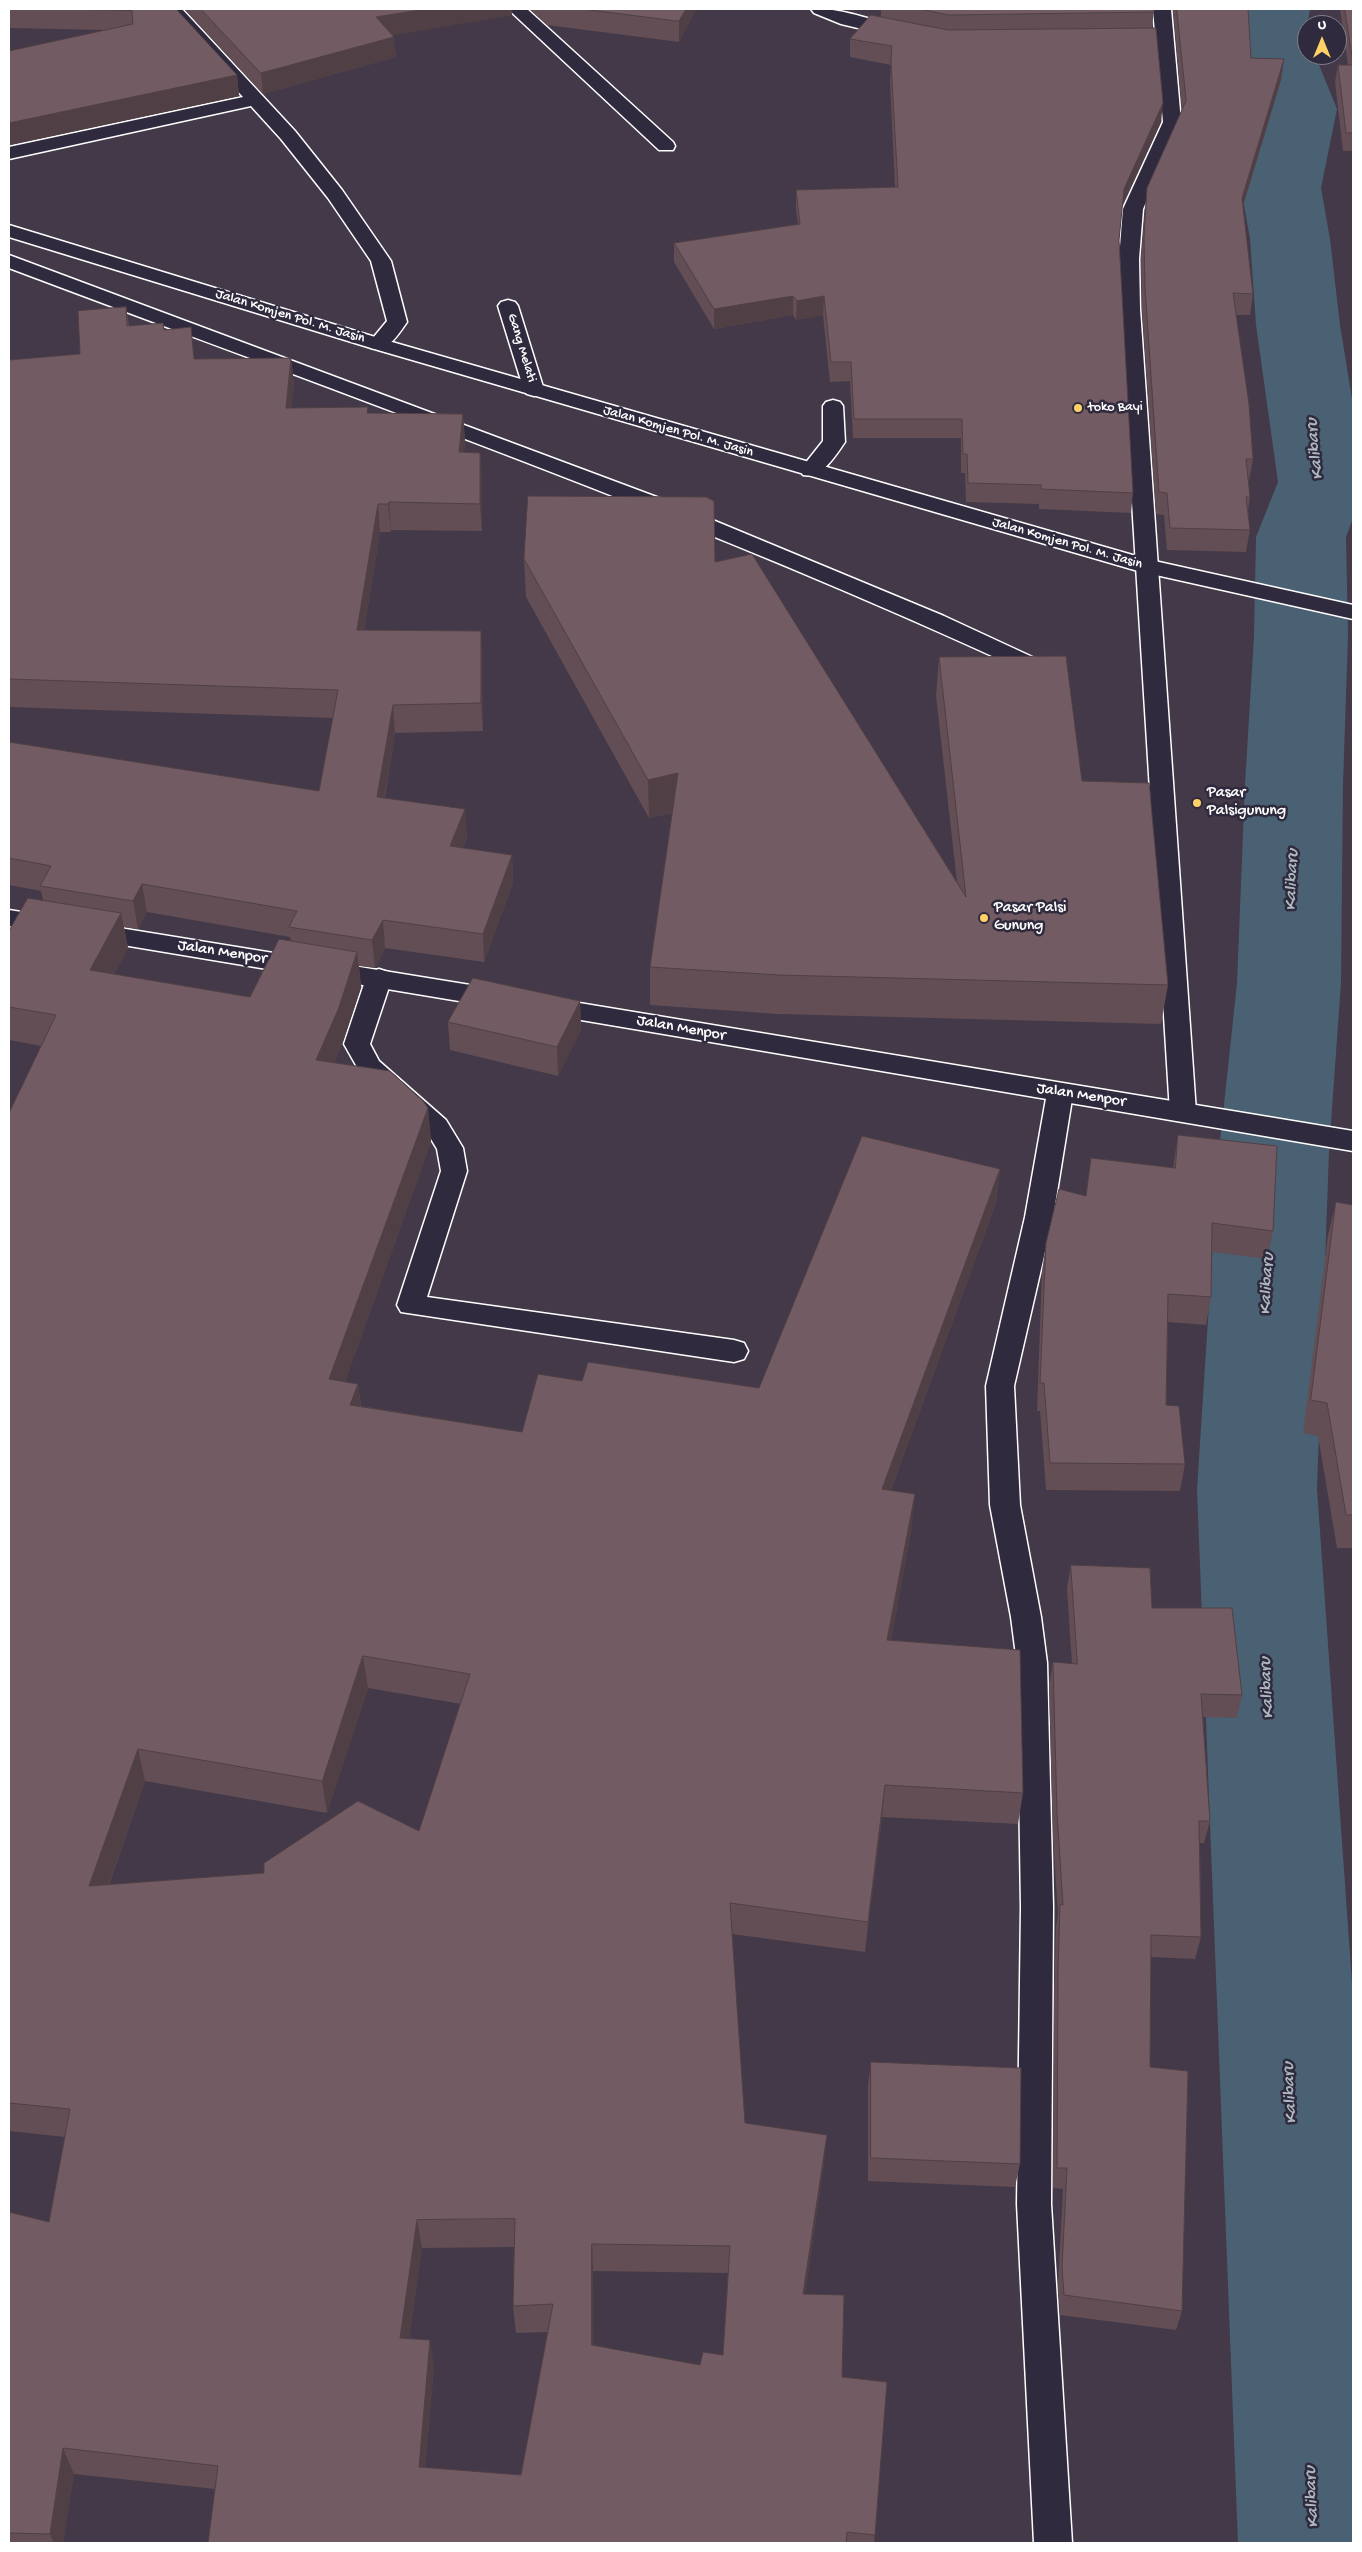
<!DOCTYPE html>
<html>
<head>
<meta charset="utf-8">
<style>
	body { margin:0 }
	#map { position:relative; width:1362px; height:2552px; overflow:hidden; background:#433948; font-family:"Gochi Hand",sans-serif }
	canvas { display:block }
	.frame { position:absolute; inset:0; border:10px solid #fff; pointer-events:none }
	.north { position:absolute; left:1297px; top:15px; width:50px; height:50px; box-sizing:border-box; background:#2f2a3d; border:1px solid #827f8b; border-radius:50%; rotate:0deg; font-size:14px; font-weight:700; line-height:20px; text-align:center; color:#fff }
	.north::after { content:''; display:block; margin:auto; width:18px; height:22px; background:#ffd166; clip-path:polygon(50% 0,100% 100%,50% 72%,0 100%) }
</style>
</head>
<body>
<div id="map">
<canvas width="1362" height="2552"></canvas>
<div class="frame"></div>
<div class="north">U</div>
</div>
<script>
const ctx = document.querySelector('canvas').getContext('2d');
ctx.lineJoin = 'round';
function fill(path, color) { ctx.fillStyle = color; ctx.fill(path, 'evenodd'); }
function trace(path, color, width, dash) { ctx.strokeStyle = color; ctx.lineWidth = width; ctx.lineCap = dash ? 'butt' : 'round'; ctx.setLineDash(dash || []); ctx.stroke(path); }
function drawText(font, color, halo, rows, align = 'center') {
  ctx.font = font + ' "Gochi Hand",sans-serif'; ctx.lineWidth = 5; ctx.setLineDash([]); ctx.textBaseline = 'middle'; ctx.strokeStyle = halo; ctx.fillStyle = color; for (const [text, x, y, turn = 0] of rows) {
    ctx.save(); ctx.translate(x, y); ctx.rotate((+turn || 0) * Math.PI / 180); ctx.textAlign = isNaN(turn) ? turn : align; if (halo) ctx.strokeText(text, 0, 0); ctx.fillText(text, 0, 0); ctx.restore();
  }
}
fill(new Path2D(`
	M1236,9h74l-4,25 1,21h8l22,54 -16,79 9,51 10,86 13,80v113l-7,19 2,99 -5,148 -2,199 -12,168 -12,338 36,508v546h-115l-41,-1054 22,-338 18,-168 8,-199 9,-148 2,-99 22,-55 -22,-157 -6,-86 -9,-51 20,-79 -29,-75z`), '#496172');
const service = new Path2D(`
	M379,969l9,3 4,6 -22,66 9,17 67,59 17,28 4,23 -40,126 307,43 10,3 4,8 -4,8 -10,3 -333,-50 -4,-7 44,-134 -4,-22 -9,-15 -67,-60 -17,-30 22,-66 4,-6z`);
const minor = new Path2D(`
	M163,9h19l113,122 47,59 49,71 16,61c-9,13 -19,30 -36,26l-3,-4 19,-23 -16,-60 -43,-63 -47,-59 -30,-33 -242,53v-12l234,-50z
	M508,9h19l146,133 2,4 -2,4h-14z
	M811,9c28,-2 67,13 95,20l3,4 -3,4 -6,1 -59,-14 -27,-11z
	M1153,9h18l10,113 -38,87 -4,50 1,50 56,803 -4,7 -9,2 -9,-2 -4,-7 -50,-803 -1,-50 4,-50 40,-87z
	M9,255l653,244 282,117 110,51 3,5 -3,5 -8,2 -8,-2c-335,-156 -684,-279 -1029,-409z
	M508,300l7,2 3,4 26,84 -3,4 -7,2 -7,-2 -3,-4 -26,-84 3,-4z
	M833,400l7,2 3,4 2,36c-10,14 -23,37 -42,33l-3,-5 23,-29v-35l3,-4z
	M1060,1084l9,2 4,7 -20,124 -39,169 6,119 21,112 6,46 6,244 -2,297 21,339h-38l-17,-339 4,-297 -4,-244 -6,-46 -21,-112 -4,-119 39,-169 22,-124 4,-7z`);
const tertiary = new Path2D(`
	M9,910l492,80 9,3 4,6 -4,6 -9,3 -492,-82z
	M543,997l810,134v20l-819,-139 -4,-6 4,-6z`);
const primary = new Path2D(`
	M9,225l376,115 765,220 203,45v14l-215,-48 -767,-223 -362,-111z`);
trace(service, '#fff', 3);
trace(minor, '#fff', 3);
trace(tertiary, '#fff', 3);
trace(primary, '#fff', 3);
fill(service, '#2f2a3d');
fill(minor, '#2f2a3d');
fill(tertiary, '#2f2a3d');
fill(primary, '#2f2a3d');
fill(new Path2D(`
	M9,9h167l61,66 2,21 -230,49v-94l96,-21 -96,-2z
	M184,9h327l1,6 -119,20 3,22 -133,37z
	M530,9h166l-17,33 -132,-17z
	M881,9h273l-2,19 9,94 -39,84 -3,34 14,253 -2,20 -92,-4v-5l-73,-2 -1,-29h-4v-35h-108l-3,-57 -20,1 -7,-67 -27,5 -3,-5 -79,14 -40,-67v-19l124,-19 -2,-15v-19l99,-3 -5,-105 1,-17 -41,-8v-18l31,-22z
	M1171,9h77l3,49 33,1 -3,21 -38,126 10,88 -3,21h-14l17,144 -4,22h-1l2,16 -2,14 2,19 -4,22 -79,-2 -3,-35 -8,-1 -14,-205 -1,-50 4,-50 2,-21 35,-78 -9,-101z
	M1340,9h13v142h-10l-8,-69 3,-17h10z
	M126,307l3,18 35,5 31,29 96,-1 3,27 -3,23 77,5 95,1 2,28 -1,10 16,1 2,28v50l-91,-1v2h-11l-16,98 119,29v72l-88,2 -10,65 80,11 2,29 -4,10 49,7 1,28 -29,79 -99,-14 -10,20 -16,-2 2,21 -19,57 -8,19 94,45 3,34 -86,240 13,2 3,22 161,26 60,-51 177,7 241,-219 -4,34 -105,287 21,37 -21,113 132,153 -5,31 -136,-7 -17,135 -133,-18 13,189 79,41 -19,130 37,83 33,158 -1,8h-666l7,-54 -141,-15 -11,69h-54v-331l40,10 16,-85 -56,-6v-1018l32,-67 -32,-6v-109l34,-31 -2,-9 -32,-6v-143l310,49 14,-73 -324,-11v-347l71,-6zM147,912l143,25 1,4 -41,56 -136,-23 14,-26 -4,-21 14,2zM368,1688l93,16 -42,127 -155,42 -155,12 36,-104 182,32zM514,2247l-1,59 3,27 32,-1 -27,143 -96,-7 9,-102 -25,-27 13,-91zM593,2271l135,2 -5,82 -23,10 -107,-19z
	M524,559l191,3 242,320 -21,-186 3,-39 143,124 86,204 -7,39 -383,-10 -128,-9v-38l22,-154 -23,5 -123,-221z
	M580,1001l1,29 -23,46 -108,-26 -2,-28z
	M1178,1135l95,96 -6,28 -55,-7 -1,45 -5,28 -38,-3 -2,83 19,59 -5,27 -134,-1 -6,-79h-3l5,-140 4,-28 40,-48 5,-37 82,10z
	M1336,1202l17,3v343h-16l-19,-112 -15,-3 25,-198z
	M1071,1565l81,43 90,87 -5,23 -34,-1 7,104 -6,22h-4l1,94 -6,22 -44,-2 -1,110 32,244 -6,19 -116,-15 -2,-28 5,-98 -10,-1 1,-195 2,-67 2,-11 -5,-79 -4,-151 4,-23 19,2 -5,-76z
	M871,2062l149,102 -5,23 -147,-6v-95z`), '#624e54');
fill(new Path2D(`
	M426,9h85l1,6 -134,23 -2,-21z
	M686,9h10l-17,33v-21z
	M394,37l2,20 -133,37 -2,-21z
	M1284,59l-3,21 -42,139 3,-21z
	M237,75l2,21 -230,49v-22z
	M1163,103l-2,19 -40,86 3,-19z
	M793,296v19l-79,14v-20z
	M824,296l-1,19 -27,5 1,-19z
	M291,358l3,27 -5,50 -3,-27z
	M463,414l2,28 -4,38 -2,-28z
	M480,453l2,28v50l-2,-27z
	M389,502l2,28v2l-3,-28z
	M378,504l2,28 -21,126 -2,-28z
	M481,631l2,28v72l-2,-28z
	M393,705l2,28 -15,92 -3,-28z
	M678,773v38l-29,7 -1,-38z
	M465,809l2,29 -15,36 -2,-28z
	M512,855l1,28 -29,79 -1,-28z
	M142,884l5,28 -9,17 -5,-28z
	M121,913l7,35 -31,56 -7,-34z
	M383,920l2,28 -10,20 -3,-28z
	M357,952l4,35 -19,57 -22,51 -4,-35z
	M580,1001l1,29 -23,46 -1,-29z
	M428,1108l3,34 -97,271 -5,-34z
	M1000,1169l-4,34 -117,319 3,-33z
	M358,1384l4,33 -12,-12z
	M915,1494l-3,33 -27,145 2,-32z
	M363,1656l5,32 -41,125 -5,-32z
	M138,1749l7,32 -48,136 -8,-31z
	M885,1785l-3,32 -17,135 3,-30z
	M827,2135l-3,29 -23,157 2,-27z
	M417,2220l5,28 -17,117 -5,-27z
	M592,2244l1,27 1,101 -2,-27z
	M430,2340l4,26 -11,126 -4,-25z
	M63,2448l11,26 -11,69h-9l-4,-9z`), '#504045');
const building = new Path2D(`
	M66,9h110l61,66 -228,48v-72l124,-27 -1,-13z
	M201,9h225l-50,8 18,20 -133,36z
	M583,9h103l-7,12z
	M920,9h234v3l-205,3z
	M1177,9h71l3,49 33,1 -42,139 11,96 -20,-1 16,111 4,55h-7l4,38h-4l4,33 -80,-2 -3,-35 -8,-1 -14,-204 -1,-50 3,-50 39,-87z
	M1345,9h8v124h-7l-8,-68h15z
	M871,15l77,15 208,-2 7,75 -39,86 -5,51 14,253 -92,-4v-4l-73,-2 -1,-29h-4l-1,-35h-108l-3,-57h-20l-7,-66 -27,5 -4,-5 -79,13 -40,-66 126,-19 -4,-34 102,-3 -7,-124 1,-17 -42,-7z
	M126,307l1,19 36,-3 1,7 27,-3 3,32 97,-1 -5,50 82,-1 -1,6 96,1 -4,38 21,1v51l-91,-2 -1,2h-10l-21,126 124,1v72l-88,2 -16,92 88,12 -15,37 62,9 -29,79 -100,-14 -11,20 -83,-13 8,-16 -155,-27 -9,17 -93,-15 11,-20 -42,-8v-116l310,49 19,-101 -329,-11v-319l71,-6 -2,-43z
	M528,496l178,1 8,4 1,61 37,-8 214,343 -27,-240 127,-1 16,125 67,2 19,202 -389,-10 -129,-8 28,-194 -30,7 -124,-221z
	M28,898l93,15 -31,57 160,27 29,-58 78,13 -19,58 -22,50 74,11 33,30 5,7 -99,271 29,5 -8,21 172,27 16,-58 44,7 6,-19 171,26 103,-252 138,33 -118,320 33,5 -28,146 133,10 3,143 -138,-8 -17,137 -138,-19 15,220 82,12 -24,159 41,1 -2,82 45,5 -12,153 -28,-3 -1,11h-638l10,-77 -155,-18 -13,86 -41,-1v-321l40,10 21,-113 -61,-6v-990l47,-98 -47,-8v-76zM363,1656l107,18 -51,157 -61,-30 -94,62v10l-175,13 49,-137 184,32zM515,2219l-2,87 40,-2 -32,171 -102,-8 11,-127 -30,-2 17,-118zM592,2244l138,2 -7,109 -20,-3 -3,13 -108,-20z
	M473,978l107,23 -23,46 -109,-25z
	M1178,1135l99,11 -4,85 -61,-8 -1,74 -43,-3 -2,111 13,1 6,58 -135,-1 -6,-80h-4l6,-140 13,-54 27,7 5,-38 84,10z
	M1336,1202l17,3v310h-7l-19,-112 -16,-3z
	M1071,1565l79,3 2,40h80l10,87 -41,-1 9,127h-11l2,116 -50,-2 -1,132 38,4 -6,240 -118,-16 -2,-28 5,-99h-10l1,-197 2,-67 3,1 -6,-92 -4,-151 24,2z
	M871,2062l150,6 -1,96 -149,-6z`);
fill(building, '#725b62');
trace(building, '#504045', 1);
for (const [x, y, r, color] of [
	[1078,408,5,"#ffd166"],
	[1197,803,5,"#ffd166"],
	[984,918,5,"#ffd166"]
]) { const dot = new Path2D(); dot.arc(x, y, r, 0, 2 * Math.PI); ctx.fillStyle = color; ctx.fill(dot); trace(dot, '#2f2a3d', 2); }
drawText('14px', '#fff', '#2f2a3d', [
	["Jalan Komjen Pol. M. Jasin",290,317,17],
	["Gang Melati",521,348,73],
	["Jalan Komjen Pol. M. Jasin",678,432,16],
	["Jalan Komjen Pol. M. Jasin",1067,544,16]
]);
drawText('14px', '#fff', '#2f2a3d', [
	["toko Bayi",1088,408]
], 'left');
drawText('16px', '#fff', '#2f2a3d', [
	["Pasar",1207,794],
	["Palsigunung",1207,812],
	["Pasar Palsi",994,909],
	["Gunung",994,927]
], 'left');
drawText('16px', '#fff', '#2f2a3d', [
	["Jalan Menpor",222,953,9],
	["Jalan Menpor",681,1029,10],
	["Jalan Menpor",1081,1096,9]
]);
drawText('italic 18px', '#adb8c0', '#2f2a3d', [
	["Kalibaru",1316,449,-96],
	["Kalibaru",1293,880,-88],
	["Kalibaru",1268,1284,-87],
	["Kalibaru",1268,1688,-93],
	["Kalibaru",1291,2093,-93],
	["Kalibaru",1313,2497,-93]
]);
</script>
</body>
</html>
